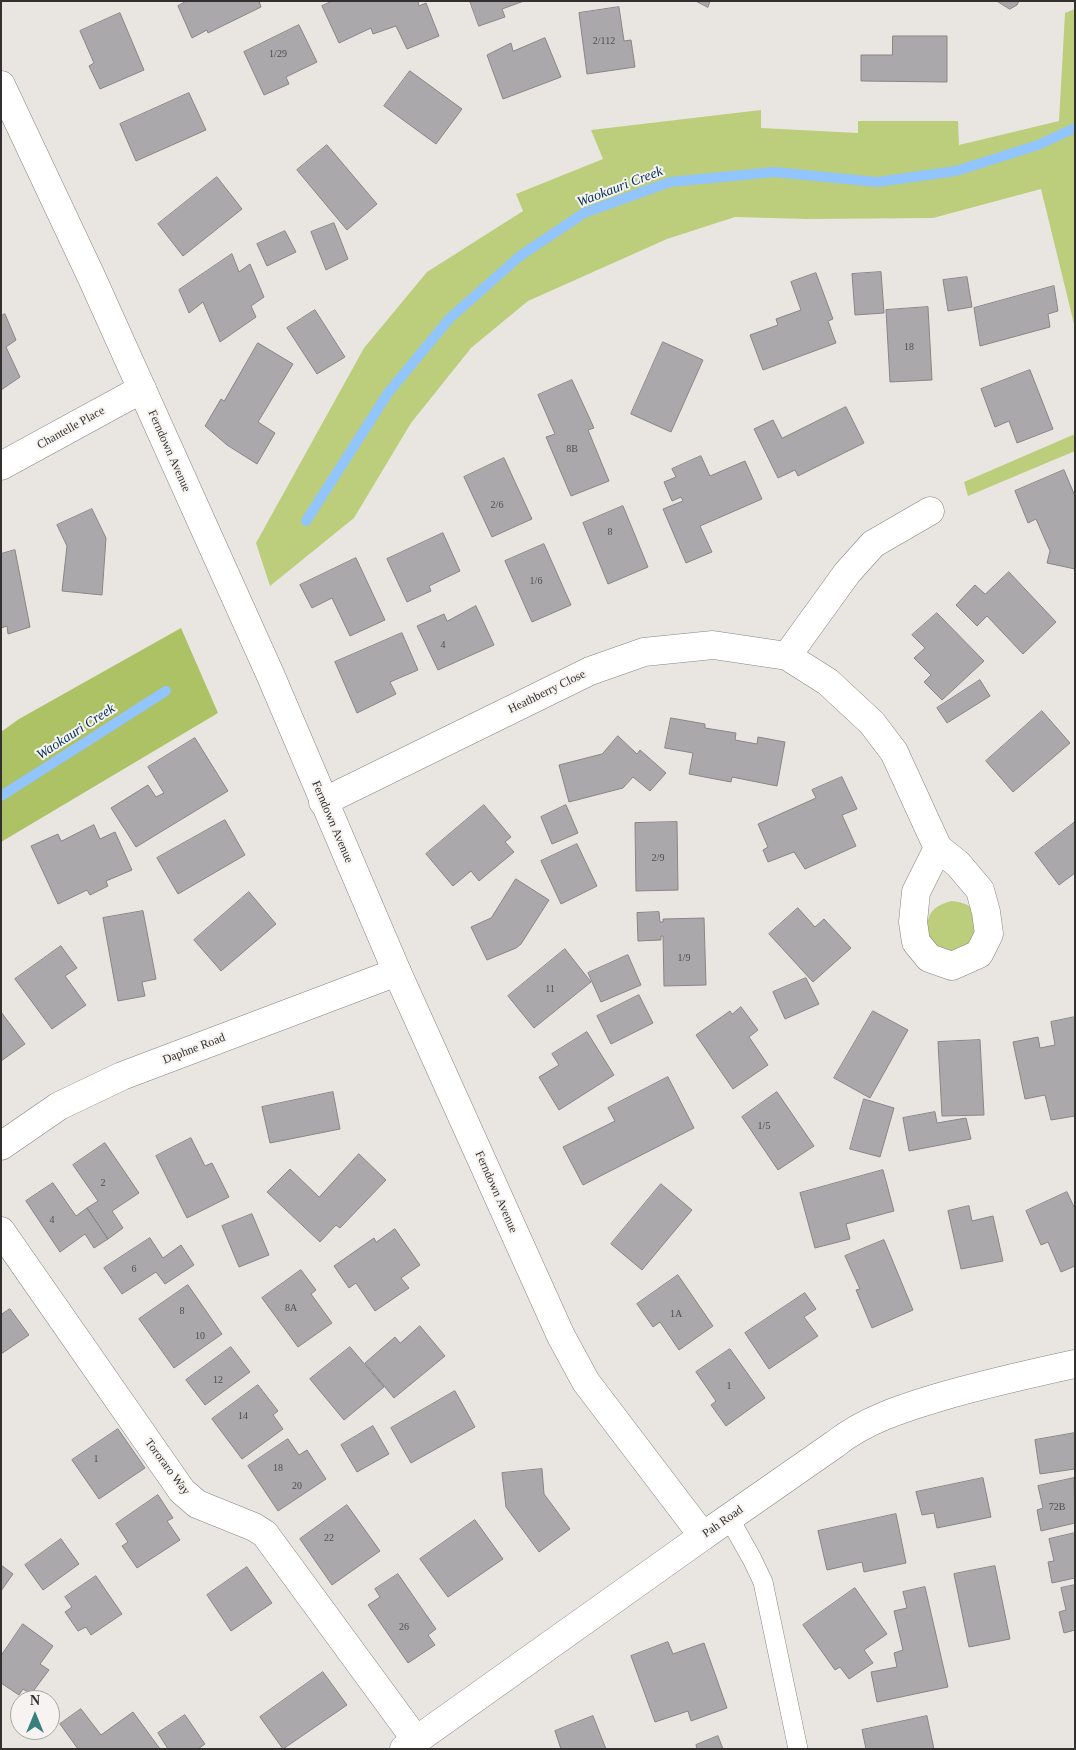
<!DOCTYPE html>
<html>
<head>
<meta charset="utf-8">
<style>
	body { margin:0 }
	#map { position:relative; width:1076px; height:1750px; overflow:hidden; background:#e9e6e2; font-family:"Times New Roman",serif }
	canvas { display:block }
	.frame { position:absolute; inset:0; border:2px solid #323130; pointer-events:none }
	.north { position:absolute; left:10px; top:1690px; width:50px; height:50px; box-sizing:border-box; background:#f6f3f0; border:1px solid #a8a5a3; border-radius:50%; rotate:0deg; font-size:14px; font-weight:700; line-height:20px; text-align:center; color:#323130 }
	.north::after { content:''; display:block; margin:auto; width:18px; height:22px; background:#38807d; clip-path:polygon(50% 0,100% 100%,50% 72%,0 100%) }
</style>
</head>
<body>
<div id="map">
<canvas width="1076" height="1750"></canvas>
<div class="frame"></div>
<div class="north">N</div>
</div>
<script>
const ctx = document.querySelector('canvas').getContext('2d');
ctx.lineJoin = 'round';
function fill(path, color) { ctx.fillStyle = color; ctx.fill(path, 'evenodd'); }
function trace(path, color, width, dash) { ctx.strokeStyle = color; ctx.lineWidth = width; ctx.lineCap = dash ? 'butt' : 'round'; ctx.setLineDash(dash || []); ctx.stroke(path); }
function drawText(font, color, halo, rows, align = 'center') {
  ctx.font = font + ' "Times New Roman",serif'; ctx.lineWidth = 4; ctx.setLineDash([]); ctx.textBaseline = 'middle'; ctx.strokeStyle = halo; ctx.fillStyle = color; for (const [text, x, y, turn = 0] of rows) {
    ctx.save(); ctx.translate(x, y); ctx.rotate((+turn || 0) * Math.PI / 180); ctx.textAlign = isNaN(turn) ? turn : align; if (halo) ctx.strokeText(text, 0, 0); ctx.fillText(text, 0, 0); ctx.restore();
  }
}
fill(new Path2D(`
	M1075,9v319l-34,-139 -108,29 -126,1 -72,-2 -68,22 -139,62 -57,47 -60,75 -57,95 -84,68 -14,-43 108,-195 63,-76 96,-61 -7,-17 87,-35 -12,-29 170,-20v18l97,5v-12h100l1,24 100,-24 6,-108z
	M1075,434v17l-107,45 -4,-14z
	M951,901c26,2 25,14 30,35l-27,21 -24,-13c-5,-22 -5,-36 21,-43z`), '#bcce7b');
fill(new Path2D(`
	M181,628l37,85 -217,129v-110l18,-13z`), '#adc165');
trace(new Path2D(`
	M306,521l82,-128 62,-75 70,-62 64,-43 86,-31 104,-10 103,10 79,-11 82,-26 37,-17
	M1,796l165,-105`), '#91c5fc', 10);
const building = new Path2D(`
	M187,1h72l2,6 -53,26 -1,-3 -15,8 -14,-32z
	M333,1h85l1,5 7,-3 13,33 -32,13 -11,-23 -23,8 -2,-6 -32,15 -17,-37z
	M470,1h54l-22,8 3,8 -26,9z
	M696,1h14l-2,6z
	M997,1h22l-2,4 -7,4z
	M619,7l5,34 7,-1 4,27 -48,7 -8,-61z
	M120,13l24,57 -44,19 -11,-23 5,-3 -14,-32z
	M299,25l18,37 -31,15 3,7 -25,11 -20,-43z
	M893,36h54v46l-86,-1v-26h31z
	M545,38l16,39 -58,22 -16,-44 24,-12 2,8z
	M410,71l52,38 -26,35 -52,-38z
	M189,93l17,37 -70,31 -16,-37z
	M327,145l50,59 -30,26 -50,-60z
	M217,177l25,32 -59,47 -25,-32z
	M334,223l14,36 -22,11 -15,-38z
	M285,231l11,21 -29,14 -10,-22z
	M232,254l7,18 11,-8 14,33 -13,9 5,11 -36,25 -17,-40 -14,11 -10,-23z
	M881,272l3,41 -29,2 -3,-41z
	M816,273l17,46 -5,2 8,22 -73,27 -13,-35 28,-10 -2,-6 25,-9 -10,-28z
	M967,277l5,30 -24,4 -5,-31z
	M1054,286l4,25 -10,3 2,13 -70,19 -6,-38z
	M928,307l4,73 -42,2 -4,-72z
	M315,310l30,47 -28,17 -30,-46z
	M5,314l11,26 -10,7 14,30 -19,13v-74z
	M663,342l40,18 -32,72 -40,-18z
	M258,343l35,21 -35,58 17,11 -18,31 -30,-19 -22,-19 16,-27 3,2z
	M1030,370l23,59 -36,14 -8,-22 -14,6 -14,-38z
	M572,380l22,48 -6,2 21,51 -38,15 -25,-59 9,-3 -17,-39z
	M846,407l18,36 -66,33 -3,-6 -17,8 -24,-49 19,-9 9,18z
	M701,456l9,20 35,-15 17,38 -62,27 12,26 -26,11 -23,-54 20,-8 -2,-4 -9,4 -8,-19 12,-5 -4,-8z
	M504,458l28,61 -40,18 -28,-60z
	M1064,470l11,26v73l-28,-6 3,-12 -14,-32 -8,4 -13,-32z
	M623,506l25,61 -40,17 -25,-61z
	M92,509l14,29 -4,57 -40,-4 5,-45 -10,-21z
	M443,533l17,38 -31,15 2,5 -24,11 -20,-43z
	M544,544l27,61 -39,17 -27,-61z
	M15,550l15,77 -22,7 -1,-8 -6,2v-74z
	M356,558l29,62 -35,16 -18,-38 -20,10 -12,-23z
	M1009,572l47,50 -33,32 -36,-38 -10,10 -21,-21 19,-20 10,9z
	M476,606l18,39 -56,25 -21,-44 27,-12 3,7z
	M937,613l47,48 -42,39 -18,-18 7,-7 -17,-17 11,-10 -13,-13z
	M402,633l16,37 -28,12 6,12 -39,19 -22,-51z
	M980,680l10,16 -43,27 -10,-15z
	M1042,711l28,32 -57,49 -27,-31z
	M671,718l34,6v4l31,5 -1,7 22,4 1,-7 27,5 -8,44 -45,-9 -1,5 -42,-8 4,-21 -28,-5z
	M618,736l19,18 3,-4 26,23 -16,18 -17,-14 -10,11 -54,14 -10,-37 43,-11z
	M195,738l33,53 -92,56 -25,-39 37,-23 8,12 8,-4 -16,-26z
	M842,777l15,32 -15,6 14,31 -51,23 -11,-17 -26,10 -5,-12 5,-3 -10,-23 58,-26 -4,-8z
	M484,805l27,32 -6,5 9,10 -35,29 -8,-10 -18,15 -27,-32z
	M566,805l12,28 -26,11 -11,-27z
	M225,820l20,35 -67,39 -21,-36z
	M677,822l1,68 -42,1 -1,-68z
	M1075,822v51l-16,12 -24,-32z
	M94,825l6,14 15,-7 17,38 -26,11 2,5 -18,9 -3,-5 -29,14 -27,-58 27,-12 3,7z
	M577,844l20,42 -36,18 -20,-43z
	M516,879l33,21 -28,44 -5,4 -29,12 -16,-33 20,-9z
	M249,892l27,32 -55,47 -27,-31z
	M798,908l17,19 9,-8 27,29 -38,34 -44,-48z
	M143,911l13,68 -14,3 3,14 -27,5 -15,-83z
	M659,912l1,10h3v-3l41,-1 2,67 -42,1 -1,-50h-2v4l-23,1 -1,-28z
	M61,946l16,22 -12,8 21,29 -34,24 -37,-50z
	M565,949l26,33 -57,46 -26,-32z
	M628,955l13,30 -40,17 -13,-29z
	M806,978l13,26 -34,15 -12,-27z
	M639,995l14,28 -42,21 -14,-28z
	M741,1007l17,23 -9,7 19,28 -35,24 -37,-54 34,-24 2,3z
	M873,1011l35,19 -38,68 -36,-20z
	M1,1012l24,32 -24,17z
	M1075,1017v99l-24,4 -6,-25 -20,4 -12,-57 25,-5 2,11 15,-3 -4,-23z
	M587,1032l27,43 -55,35 -20,-33 20,-12 -7,-11z
	M980,1040l4,75 -42,1 -4,-74z
	M668,1077l26,51 -111,57 -20,-38 52,-26 -7,-13z
	M333,1092l7,37 -70,14 -8,-36z
	M777,1092l37,54 -36,24 -36,-53z
	M864,1099l30,9 -14,49 -30,-8z
	M935,1112l2,11 29,-5 5,21 -62,12 -6,-33z
	M191,1138l14,28 7,-3 17,34 -42,21 -31,-62z
	M105,1143l34,50 -27,18 11,17 -15,11 -21,-31 11,-7 -25,-36z
	M359,1154l27,26 -46,48 -4,-3 -16,17 -53,-50 23,-23 29,28z
	M883,1170l11,41 -48,13 4,15 -35,9 -15,-55z
	M53,1183l23,33 11,-8 21,31 -14,9 -9,-14 -25,18 -34,-51z
	M661,1184l31,26 -50,60 -31,-26z
	M1067,1192l8,17v57l-14,6 -13,-30 -7,3 -15,-34z
	M969,1206l3,15 21,-5 10,45 -42,8 -13,-58z
	M252,1214l17,41 -30,12 -17,-41z
	M395,1229l25,36 -19,13 8,10 -34,23 -19,-28 -7,5 -15,-22 40,-28 2,4z
	M150,1238l13,20 18,-13 13,20 -29,19 -9,-12 -34,22 -18,-26z
	M884,1240l29,70 -41,18 -16,-38 4,-1 -15,-33z
	M301,1270l15,20 -5,4 21,29 -34,24 -36,-49z
	M678,1275l35,51 -34,24 -19,-28 -7,5 -16,-23z
	M188,1285l34,49 -48,34 -35,-49z
	M805,1293l11,16 -12,8 14,19 -49,33 -24,-36z
	M10,1309l19,26 -28,19v-39z
	M420,1326l25,30 -51,42 -29,-35 30,-26 5,6z
	M231,1347l19,25 -45,33 -19,-25z
	M350,1347l34,40 -40,33 -34,-41z
	M730,1349l35,49 -39,28 -15,-21 5,-4 -20,-29z
	M258,1385l20,26 -5,4 10,14 -41,30 -30,-40z
	M455,1391l20,36 -64,36 -20,-35z
	M373,1426l16,28 -32,18 -16,-27z
	M118,1429l27,39 -46,31 -27,-39z
	M1075,1433v36l-35,5 -5,-34z
	M288,1439l11,16 8,-5 19,29 -48,32 -30,-45z
	M542,1469l2,25 26,35 -31,23 -33,-45 -4,-34z
	M983,1478l8,39 -54,11 -3,-15 -12,2 -6,-23z
	M1074,1478l1,45 -34,8 -4,-21 6,-2 -5,-22z
	M158,1495l15,23 -6,3 13,19 -43,28 -15,-22 6,-4 -12,-18z
	M347,1505l33,46 -48,34 -32,-46z
	M896,1514l10,49 -42,9 -2,-10 -35,8 -9,-39z
	M475,1520l28,39 -55,38 -28,-38z
	M1075,1533v45l-23,5 -4,-21 6,-1 -5,-22z
	M61,1539l18,25 -36,26 -18,-25z
	M1,1565l12,9 -12,17z
	M995,1566l15,73 -41,8 -15,-73z
	M247,1567l25,36 -41,28 -24,-36z
	M398,1574l38,55 -8,6 7,10 -27,18 -40,-58 12,-8 -5,-8z
	M96,1576l26,38 -31,21 -5,-8 -8,4 -13,-19 7,-5 -7,-10z
	M1075,1585v45l-11,3 -5,-21 7,-2 -5,-22z
	M925,1587l23,100 -71,15 -6,-30 26,-5 -3,-14 9,-3 -9,-39 13,-3 -4,-16z
	M855,1588l32,46 -23,16 9,13 -24,16 -9,-12 -5,3 -32,-45z
	M23,1624l30,22 -13,18 9,6 -18,24 -8,-5 -4,6 -18,-12v-27z
	M668,1642l5,12 31,-11 23,65 -36,13 -3,-10 -33,11 -24,-66z
	M323,1672l24,33 -64,44 -23,-32z
	M81,1709l20,26 32,-23 27,37h-82l-18,-25z
	M185,1715l20,29 -7,5h-30l-10,-16z
	M593,1716l13,33h-45l-6,-18z
	M927,1716l7,33h-68l-4,-19z
	M718,1736l5,13h-26l-1,-4z`);
fill(building, '#aba8ab');
trace(building, '#888587', 1);
const lane = new Path2D(`
	M729,1518l23,41 11,23 35,167`);
const street = new Path2D(`
	M1,466l141,-77
	M787,656l60,-83 26,-29 57,-33
	M323,802l267,-131 54,-19 69,-7 74,11 41,26 44,41 22,29 44,96 20,16 22,26 6,22 3,22 -10,20 -27,12 -23,-8 -13,-16 -3,-20 3,-30 22,-44
	M1,1146l58,-40 63,-30 275,-104
	M1,1231l181,260 15,13 57,23 11,7 151,206
	M404,1749l299,-213`);
const secondary = new Path2D(`
	M1,85l90,191 179,398 127,298 164,364 25,46 117,154 132,-92c30,-24 68,-36 105,-47 45,-13 89,-23 135,-33`);
trace(lane, '#868481', 20);
trace(street, '#868481', 29);
trace(secondary, '#868481', 29);
trace(lane, '#fff', 19);
trace(street, '#fff', 28);
trace(secondary, '#fff', 28);
drawText('10px', '#504f4f', null, [
	["2/112",604,41],
	["1/29",278,54],
	["18",909,347],
	["8B",572,449],
	["2/6",497,505],
	["8",610,532],
	["1/6",536,581],
	["4",443,645],
	["2/9",658,858],
	["1/9",684,958],
	["11",550,989],
	["1/5",764,1126],
	["2",103,1183],
	["4",52,1220],
	["6",134,1269],
	["8A",291,1308],
	["8",182,1311],
	["1A",676,1314],
	["10",200,1336],
	["12",218,1380],
	["1",729,1386],
	["14",243,1416],
	["1",96,1459],
	["18",278,1468],
	["20",297,1486],
	["72B",1057,1507],
	["22",329,1538],
	["26",404,1627]
]);
drawText('12px', '#323130', '#f6f3f0', [
	["Chantelle Place",71,428,-29],
	["Ferndown Avenue",169,451,66],
	["Heathberry Close",547,692,-26],
	["Ferndown Avenue",332,822,67],
	["Daphne Road",194,1049,-21],
	["Ferndown Avenue",496,1192,66],
	["Tororaro Way",167,1467,53],
	["Pah Road",723,1522,-35]
]);
drawText('italic 14px', '#00305a', '#f6f3f0', [
	["Waokauri Creek",620,187,-21],
	["Waokauri Creek",76,732,-33]
]);
</script>
</body>
</html>
